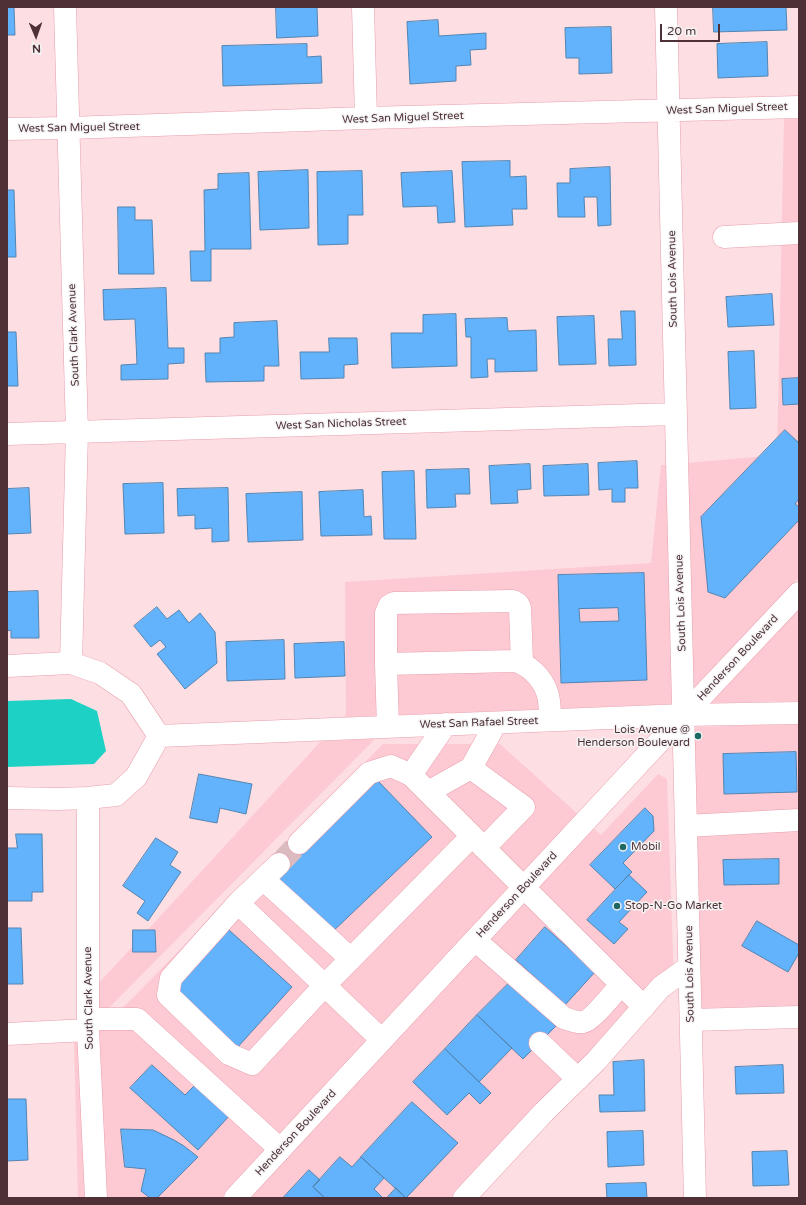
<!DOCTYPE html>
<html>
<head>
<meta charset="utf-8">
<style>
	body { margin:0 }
	#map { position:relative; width:806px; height:1205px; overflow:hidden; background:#fddee2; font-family:"Varela Round",sans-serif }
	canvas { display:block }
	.frame { position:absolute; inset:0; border:8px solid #4e3036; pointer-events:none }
	.north { position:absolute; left:16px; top:16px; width:40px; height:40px; -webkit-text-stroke:3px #f4f4f4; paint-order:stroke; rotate:178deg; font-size:11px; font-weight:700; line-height:16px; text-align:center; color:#4e3036 }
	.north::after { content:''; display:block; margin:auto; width:14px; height:18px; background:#4e3036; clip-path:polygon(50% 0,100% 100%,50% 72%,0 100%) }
	.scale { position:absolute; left:660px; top:24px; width:60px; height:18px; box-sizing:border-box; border:2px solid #4e3036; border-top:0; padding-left:5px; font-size:12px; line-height:14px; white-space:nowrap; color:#4e3036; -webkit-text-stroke:3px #f4f4f4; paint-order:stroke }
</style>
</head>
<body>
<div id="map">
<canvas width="806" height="1205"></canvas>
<div class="frame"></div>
<div class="north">N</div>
<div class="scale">20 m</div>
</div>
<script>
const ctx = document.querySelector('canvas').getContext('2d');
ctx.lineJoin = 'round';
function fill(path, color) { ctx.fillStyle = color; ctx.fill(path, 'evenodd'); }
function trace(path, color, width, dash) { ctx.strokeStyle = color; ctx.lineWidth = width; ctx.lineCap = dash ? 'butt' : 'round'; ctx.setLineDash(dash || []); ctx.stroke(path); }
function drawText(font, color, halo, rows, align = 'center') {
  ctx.font = font + ' "Varela Round",sans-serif'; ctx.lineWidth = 3; ctx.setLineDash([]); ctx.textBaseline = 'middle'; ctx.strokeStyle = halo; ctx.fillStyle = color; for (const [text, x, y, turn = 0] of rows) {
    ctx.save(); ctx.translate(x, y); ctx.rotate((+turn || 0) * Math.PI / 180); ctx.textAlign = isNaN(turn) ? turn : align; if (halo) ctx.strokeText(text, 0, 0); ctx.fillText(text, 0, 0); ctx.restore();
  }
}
fill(new Path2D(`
	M784,119h15v458l-106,112 -6,-226 90,-8z
	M661,465h6l6,239 -329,13 2,-3 -1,-132 306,-19z
	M799,609v92l-89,2z
	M799,724v282l-98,2 -7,-281z
	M375,739l-276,279v-35l222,-242z
	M383,744h117l101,91 57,-61 9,5 7,204 -200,215h-371l-6,-164z
	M74,1042h5l7,156h-8z`), '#fdcad3');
fill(new Path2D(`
	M71,699l26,12 9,40 -12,13 -87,3v-66z`), '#1dd1c5');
const building = new Path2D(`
	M7,7h7l1,28h-8z
	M276,7h41l1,29 -41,2z
	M713,7h73l1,23 -73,2z
	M438,20l1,16 47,-3v16l-16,1 1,15 -15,1v15l-46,3 -3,-62z
	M611,27l1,46 -33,1v-16h-13l-1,-30z
	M767,42l1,34 -50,2 -1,-34z
	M307,44v13l14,-1 1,27 -99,3 -1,-40z
	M510,161v16l16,-1 1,33h-15l1,16 -48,2 -3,-65z
	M610,167l1,58 -13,1 -1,-29h-13l1,20h-27l-1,-34h13v-14z
	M308,170l1,58 -49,2 -2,-58z
	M362,171l1,44h-15v29l-30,1 -1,-73z
	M452,171l3,51 -17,1 -1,-17 -34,1 -2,-34z
	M249,173l2,76h-40v32h-20l-1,-30h15l-1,-61 14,-1v-15z
	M7,190h7l2,67h-9z
	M118,207h17v13h17l2,54h-35z
	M166,288l2,60h16v15l-16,1v15l-47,1v-15l16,-1 -2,-45 -31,1 -1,-30z
	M772,294l2,31 -46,2 -2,-30z
	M621,311h14l1,54 -27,1 -1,-27h14z
	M456,314l1,52 -65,2 -1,-35h32v-18z
	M594,316l2,48 -37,1 -2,-48z
	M507,318l1,13 28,-1 1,41 -42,1v-13h-8l1,18 -17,1v-41h-5l-1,-18z
	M277,321l2,45h-15v15l-58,1 -1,-29h15v-15l14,-1v-14z
	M7,332h9l2,54h-11z
	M329,338h28l1,26 -14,1v13l-43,1 -1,-27h29z
	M754,351l2,57 -26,1 -2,-57z
	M799,378v26l-16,1 -1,-26z
	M785,430l14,13v56l-4,5 4,3v13l-74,78 -17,-6 -7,-75z
	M637,461l1,27h-13v14h-13v-13l-13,1 -1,-27z
	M530,464l1,25 -14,1 1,13 -27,1 -2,-38z
	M588,464l1,31 -45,1 -1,-30z
	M469,469l1,25h-15l1,13 -29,1 -1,-38z
	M414,471l2,68h-32l-2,-67z
	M163,483l1,50 -39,1 -2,-50z
	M29,488l2,45 -24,1v-45z
	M228,488l1,53 -17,1v-14l-17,1v-14l-17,1 -1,-27z
	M363,490l1,27 7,-1 1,19 -51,1 -2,-44z
	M302,492l1,48 -55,2 -2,-48z
	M644,573l3,107 -86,3 -3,-108zM618,608l1,13 -39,1 -1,-13z
	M38,591l1,47h-28v-8l-4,1v-39z
	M157,607l10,12 12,-9 10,13 11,-10 15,19 2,31 -32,26 -28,-35 9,-7 -6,-7 -9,7 -17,-21z
	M284,640l1,39 -58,2 -1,-39z
	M344,642l1,34 -50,2 -1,-34z
	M796,752l1,40 -73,2 -1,-40z
	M199,774l53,10 -6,30 -26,-6 -3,15 -27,-5z
	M378,781l54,56 -104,99 -53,-57 -1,-21 21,-20 62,-38z
	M645,808l8,8 1,15 -31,32 9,9 -17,17 -25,-24z
	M16,834h26l1,58h-11v9h-25v-53h10z
	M156,838l22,14 -8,13 11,7 -33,49 -11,-8 8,-12 -22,-15z
	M779,859v25l-55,1 -1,-25z
	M629,875l18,17 -28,30 9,7 -14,15 -27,-24z
	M757,921l42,24v8l-11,19 -46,-26z
	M545,927l50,45 -30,33 -49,-45z
	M7,928h14l2,56h-16v14z
	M133,930h22l1,22h-23z
	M229,930l63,57 -56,62 -63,-57z
	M510,982l46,44 -33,33 -46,-44z
	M477,1015l35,33 -33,34 -34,-33z
	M445,1049l46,44 -11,11 -11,-11 -22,22 -34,-33z
	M644,1060l1,51 -45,1 -1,-17h15l-1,-33z
	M152,1065l33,30 11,-11 34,31 -32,35 -68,-62z
	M783,1065l1,28 -48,1 -1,-27z
	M7,1099h19l2,61 -21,1z
	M412,1102l46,41 -52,55 -45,-41z
	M121,1129l32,1 21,10 10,6 14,11 -41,41h-7l-9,-7 5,-22 -21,-2z
	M643,1131l1,34 -36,2 -1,-35z
	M787,1151l2,34 -36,1 -1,-34z
	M340,1157l12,10 9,-10 23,21 -10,11 9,9h-58l-12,-11z
	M309,1170l11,10 -7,7 12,11h-42z
	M646,1183l1,15h-40l-1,-14z
	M396,1188l10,10h-19z`);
fill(building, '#62b3fb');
trace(building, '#5385b2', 1);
trace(new Path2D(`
	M279,864l20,-21`), '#dabbc0', 22, [22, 11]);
const minor = new Path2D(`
	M65,7l12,425 -6,231
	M363,7l3,111
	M666,7l29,1191
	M7,129l61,-1 298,-10 433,-11
	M724,237l75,-4
	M7,434l668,-20
	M386,664v-51l3,-7 5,-3 119,-2 5,3 2,4 2,55
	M7,666l64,-3 29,10 31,21 28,42
	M388,727l-2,-63 128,-3c15,3 28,17 33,31 3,8 3,20 3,28
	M159,736l525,-21 115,-2
	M471,768l53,39 -40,41
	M411,775l35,-51
	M428,792l43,-24 25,-45
	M7,798l51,1 30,-1 28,-3 20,-18 23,-41
	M88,798v232l8,168
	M686,826l113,-6
	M299,843l70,-70 22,-7 20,9 233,232
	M279,864l-41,39 -67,75 -3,17 61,59 23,10 73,-79 147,-149
	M263,879l88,80
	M238,903l144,137
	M475,940l89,78c6,2 12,5 19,4 10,-2 30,-29 38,-37
	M88,1019h49l143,130
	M691,1020l108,-3
	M7,1034l81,-4
	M540,1043l38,36
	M464,1198l80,-86 52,-51 65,-74 28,-20`);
const major = new Path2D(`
	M235,1198l449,-483 115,-122`);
trace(minor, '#e89fad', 23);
trace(major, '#e89fad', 23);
trace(minor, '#fff', 22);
trace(major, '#fff', 22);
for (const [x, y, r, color] of [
	[698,736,4,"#1e6963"],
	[623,847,4,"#1e6963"],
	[617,906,4,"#1e6963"]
]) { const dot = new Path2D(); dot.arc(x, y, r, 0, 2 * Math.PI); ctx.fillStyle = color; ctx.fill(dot); trace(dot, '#f4f4f4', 1.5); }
drawText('11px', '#4e3036', '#f4f4f4', [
	["West San Miguel Street",727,109,-2],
	["West San Miguel Street",403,118,-2],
	["West San Miguel Street",79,128,-1],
	["South Lois Avenue",673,279,-91],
	["South Clark Avenue",74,335,-92],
	["West San Nicholas Street",341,424,-2],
	["South Lois Avenue",681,603,-92],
	["Henderson Boulevard",738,658,-47],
	["West San Rafael Street",479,723,-2],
	["Henderson Boulevard",517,895,-47],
	["South Lois Avenue",690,974,-91],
	["South Clark Avenue",89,998,-91],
	["Henderson Boulevard",296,1133,-47]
]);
drawText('11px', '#4e3036', '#f4f4f4', [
	["Lois Avenue @",690,730,"right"],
	["Henderson Boulevard",690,743,"right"],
	["Mobil",631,847],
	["Stop-N-Go Market",625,906]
], 'left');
</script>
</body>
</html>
